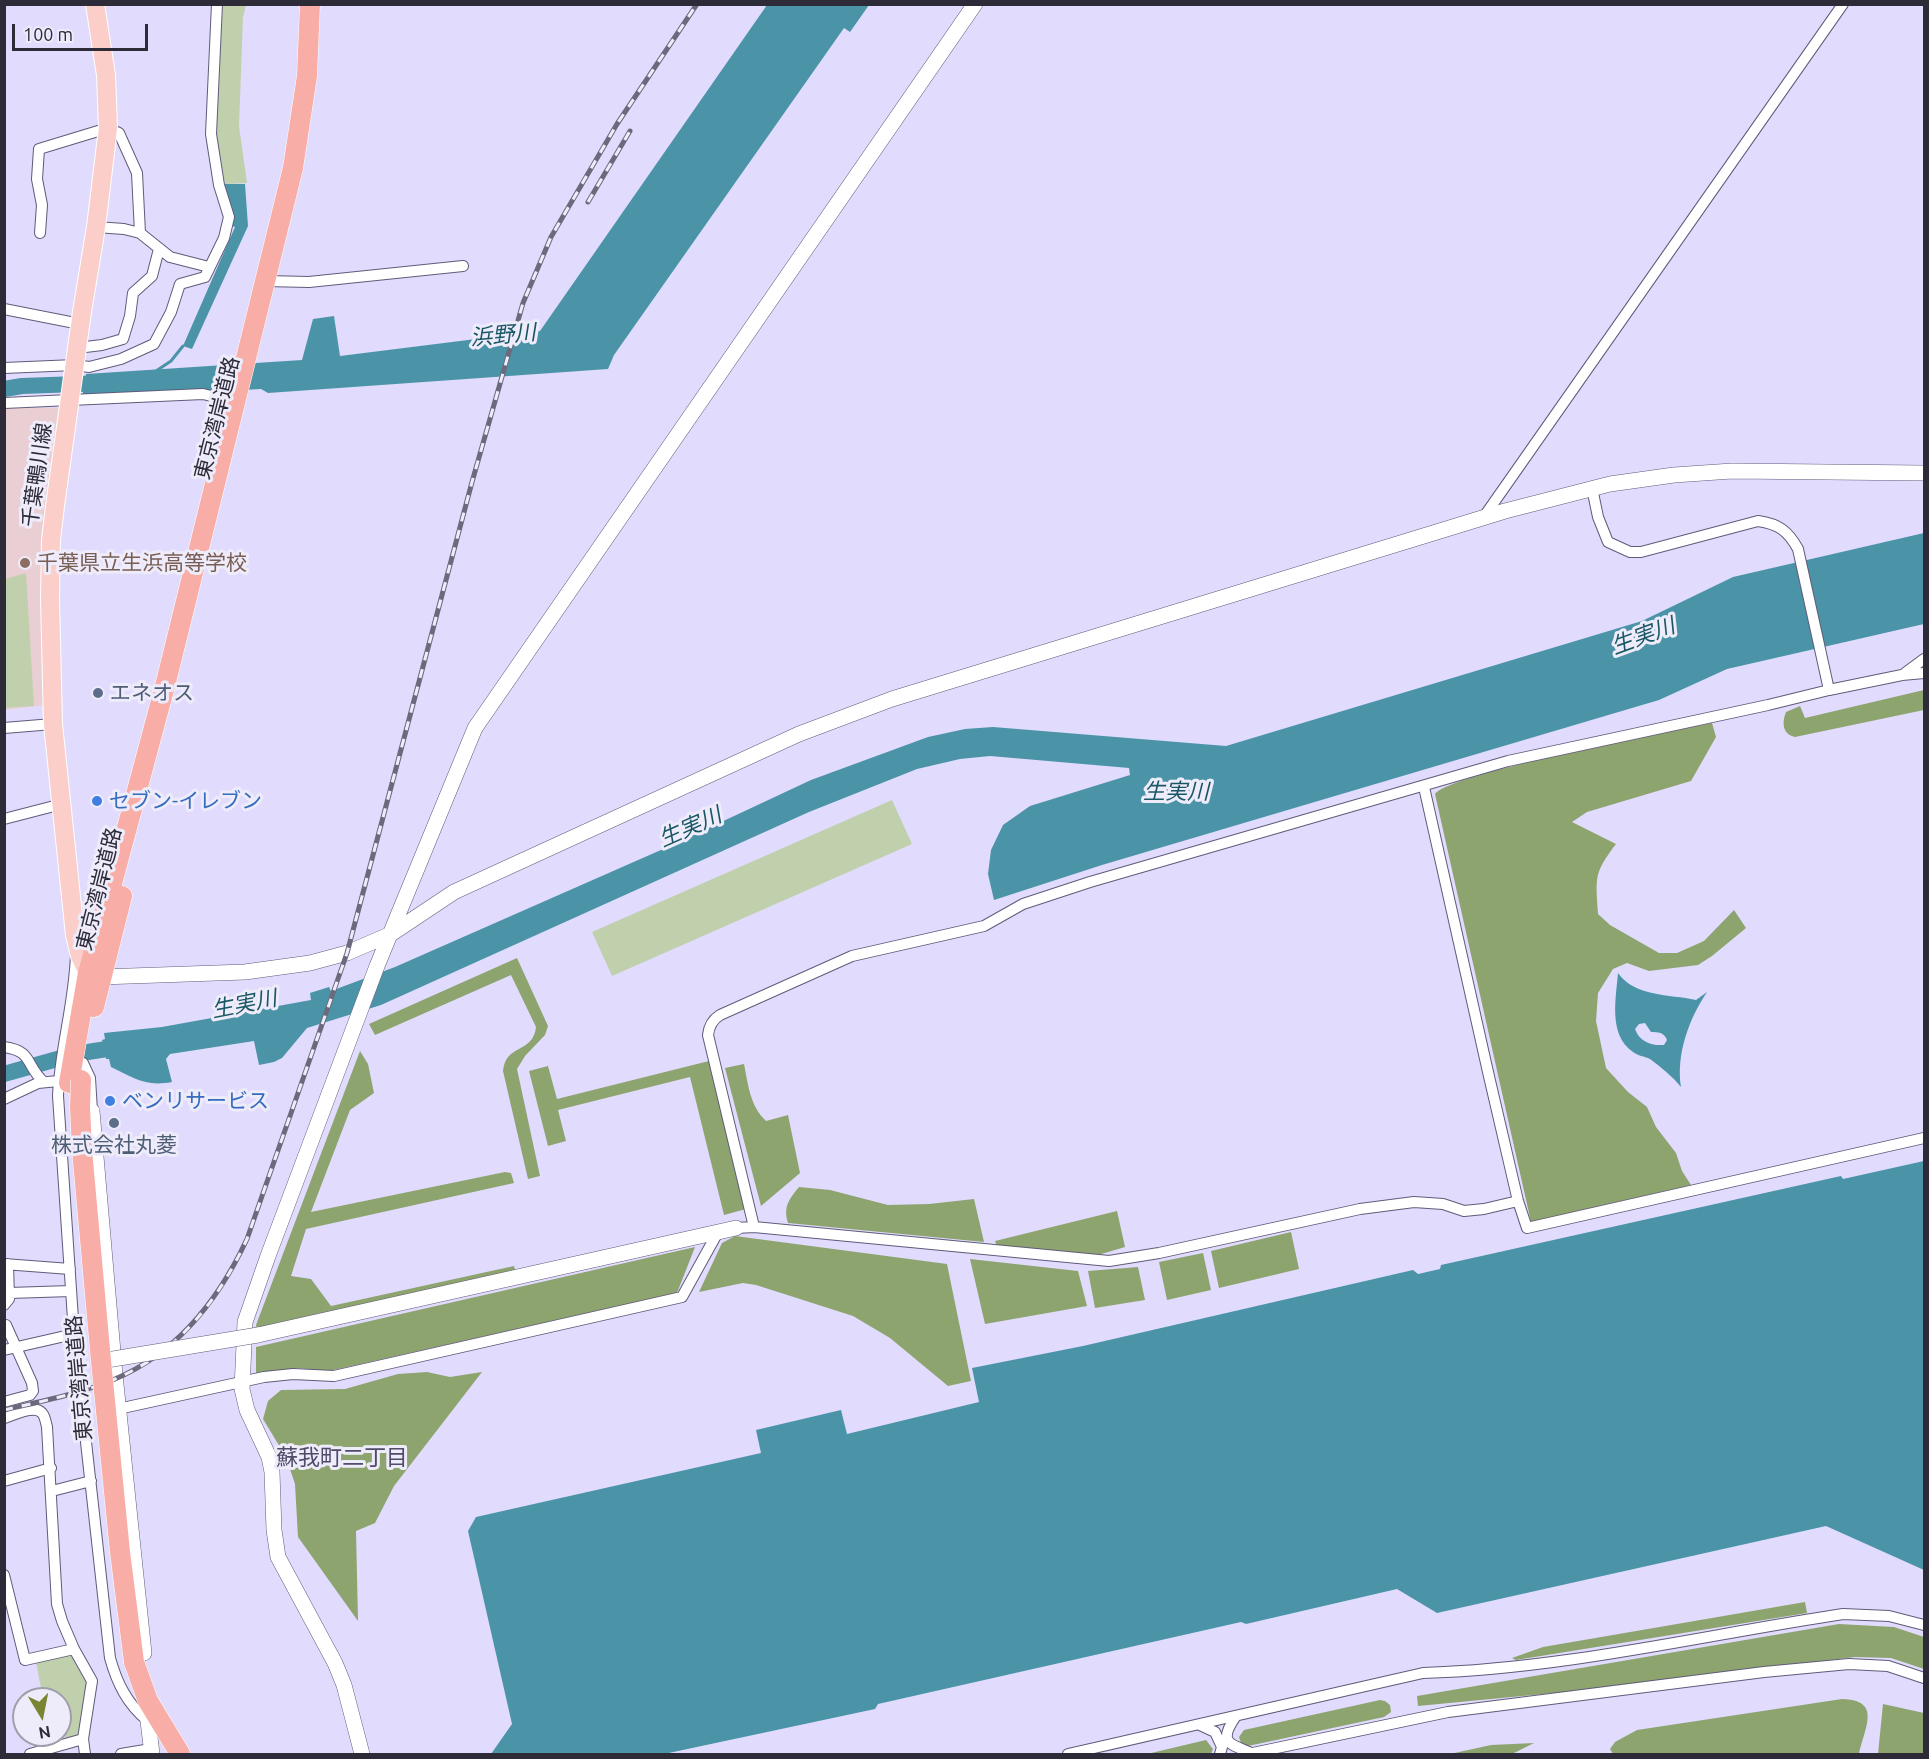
<!DOCTYPE html>
<html>
<head>
<meta charset="utf-8">
<style>
	body { margin:0 }
	#map { position:relative; width:1929px; height:1759px; overflow:hidden; background:#e1dbfe; font-family:Ubuntu,sans-serif }
	canvas { display:block }
	.frame { position:absolute; inset:0; border:6px solid #2d2b38; pointer-events:none }
	.north { position:absolute; left:12px; top:1687px; width:60px; height:60px; box-sizing:border-box; background:#eeebfa; border:2px solid #a19eac; border-radius:50%; rotate:170deg; font-size:16px; font-weight:700; line-height:24px; text-align:center; color:#2d2b38 }
	.north::after { content:''; display:block; margin:auto; width:21px; height:27px; background:#7a8431; clip-path:polygon(50% 0,100% 100%,50% 72%,0 100%) }
	.scale { position:absolute; left:12px; top:24px; width:136px; height:27px; box-sizing:border-box; border:3px solid #2d2b38; border-top:0; padding-left:8px; font-size:18px; line-height:21px; white-space:nowrap; color:#2d2b38; -webkit-text-stroke:4px #eeebfa; paint-order:stroke }
</style>
</head>
<body>
<div id="map">
<canvas width="1929" height="1759"></canvas>
<div class="frame"></div>
<div class="north">N</div>
<div class="scale">100 m</div>
</div>
<script>
const ctx = document.querySelector('canvas').getContext('2d');
ctx.lineJoin = 'round';
function fill(path, color) { ctx.fillStyle = color; ctx.fill(path, 'evenodd'); }
function trace(path, color, width, dash) { ctx.strokeStyle = color; ctx.lineWidth = width; ctx.lineCap = dash ? 'butt' : 'round'; ctx.setLineDash(dash || []); ctx.stroke(path); }
function drawText(font, color, halo, rows, align = 'center') {
  ctx.font = font + ' Ubuntu,"Noto Sans JP",sans-serif'; ctx.lineWidth = 6; ctx.setLineDash([]); ctx.textBaseline = 'middle'; ctx.strokeStyle = halo; ctx.fillStyle = color; for (const [text, x, y, turn = 0] of rows) {
    ctx.save(); ctx.translate(x, y); ctx.rotate((+turn || 0) * Math.PI / 180); ctx.textAlign = isNaN(turn) ? turn : align; if (halo) ctx.strokeText(text, 0, 0); ctx.fillText(text, 0, 0); ctx.restore();
  }
}
fill(new Path2D(`
	M5,407l58,1 -17,297 -41,5z`), '#e9cfd3');
fill(new Path2D(`
	M222,5h24l-3,12 -4,109 8,57 -22,1 -9,-51z
	M26,573l8,133 -29,2v-129z
	M892,800l20,44 -300,132 -20,-44z
	M72,1654l17,27 -7,57 -16,3 -6,-24v-18h-17l-7,-37z`), '#c0d0ad');
fill(new Path2D(`
	M1924,690v20l-129,27c-13,-3 -13,-15 -9,-25l14,-6 5,12z
	M1712,723l4,14 -25,44 -104,31 -15,10 44,22c-23,30 -20,34 -18,70l12,11 49,28h18l27,-12 30,-31 12,18 -34,28 -14,9 -49,6 -22,-8 -14,6 -15,24 -2,28 10,47 22,24 19,15 9,20 20,26 6,18 9,14 -160,37 -96,-428c16,-21 237,-63 277,-71z
	M517,958l31,68 -3,9 -20,21 -8,13 23,107 -12,3 -25,-108c3,-28 30,-17 33,-44l-25,-52 -136,60 -6,-11z
	M360,1051l8,13 6,29 -24,17 -39,102 194,-40 6,1 3,10 -208,46 -15,47 20,3 20,27 183,-40 2,7 -259,58 -1,-6z
	M709,1061l37,148 -22,6 -34,-138 -132,33 8,31 -18,5 -19,-75 19,-5 9,33z
	M744,1064c4,20 6,42 22,57l22,-6 12,58 -39,33 -36,-138z
	M799,1187l31,3 58,15 41,-1 45,-5 10,43 -196,-19c-5,-16 1,-24 11,-36z
	M1117,1211l8,36 -27,8 -100,-6 -3,-8z
	M1291,1232l8,37 -80,19 -8,-37z
	M735,1236l212,28 24,117 -23,5 -58,-48 -37,-22 -97,-31 -13,-2 -44,9 23,-49z
	M695,1247l-18,46 -348,78 -31,-3 -42,5v-26z
	M1203,1253l8,37 -44,10 -8,-38z
	M970,1259l108,12 9,35 -102,18z
	M1138,1267l7,33 -50,8 -7,-37z
	M427,1372l23,5 32,-5 -88,114 -19,37 -19,8 2,90 -60,-84 -3,-53 -9,-27 -23,-38 5,-18 13,-11 64,-1 53,-15z
	M1805,1602l2,11 -291,47 -4,-2 31,-11z
	M1839,1624l55,3 30,10v32l-33,-11 -36,-1 -270,33 -167,16 -1,-10z
	M1842,1699c40,1 23,28 17,55l-200,-1 -5,1h-41l-3,-5 5,-7 22,-12z
	M1380,1700l5,1 5,4 1,7 -7,5 -136,29 -7,-3 -2,-6 5,-7z
	M1883,1704l41,9v41h-46z
	M1206,1740l7,9 -2,5h-64z
	M1534,1743l-22,11h-62l41,-9z`), '#8da46f');
fill(new Path2D(`
	M767,5h102l-19,27 -6,-4 -230,327 -6,14 -340,24 -7,-4 -179,10 4,-25 216,-14 11,-41 21,-3 6,40 200,-25z
	M223,184h22l3,42 -56,123 -9,-3 52,-119 -3,-1 1,-14z
	M1924,533v91l-197,45 -68,31 -557,165 -108,35 -6,-26 3,-24 12,-25 27,-19 100,-31 -1,-7 -139,-12 -30,3 -43,10 -108,43 -428,193 -74,23 -25,30 -8,4 -15,3 -5,-24 -84,13 -4,5 6,23c-27,5 -38,-4 -61,-15l-2,-8h-3l-4,-19 3,-1 -1,-6 58,-6 149,-27 -1,-7 19,-6 2,4 64,-24 275,-121 141,-66 117,-43 37,-8 28,-2 233,19 416,-125 91,-44z
	M1618,973c17,24 51,21 78,27l11,-8c-18,27 -31,62 -26,95 -9,-11 -20,-20 -31,-28 -6,-3 -12,-3 -17,-7 -25,-17 -17,-54 -15,-79zM1645,1023l6,9c7,0 13,0 16,8l-3,5c-13,1 -25,-4 -29,-16l4,-5z
	M1924,1161v409l-98,-44 -389,87 -40,-24 -151,35 -5,-2 -363,82 -3,5 -211,45h-173l21,-30 -44,-193 8,-14 285,-64 -5,-23 85,-20 6,24 132,-32 -7,-34 111,-22 330,-76 5,4 22,-5 1,-4 400,-89 2,3z`), '#4b94a8');
trace(new Path2D(`
	M156,371l15,-10 12,-15`), '#4b94a8', 3);
trace(new Path2D(`
	M4,389l18,-3 83,-3
	M4,1074l71,-20 51,-8`), '#4b94a8', 16);
const street = new Path2D(`
	M96,227l28,2 16,4 30,24 39,10
	M40,233l2,-28 -5,-26 2,-30 69,-21 11,5 18,40 3,60
	M265,281l44,1 154,-16
	M4,309l76,15
	M77,348l25,-3 21,-6 7,-23 3,-23 19,-17 7,-27
	M4,368l71,-3 14,2 32,-8 33,-15 17,-32 9,-28 25,-7 19,-39 5,-21 -10,-32 -8,-51 6,-130
	M4,403l199,-9 20,5
	M1592,488l6,29 10,25 22,10h11l117,-31c21,3 30,10 40,28l31,141
	M1483,518l360,-514
	M1905,673l19,-14
	M4,728l49,-4
	M1424,787l64,285 30,129 9,27 397,-90
	M4,819l58,-15
	M76,953c-1,48 -16,95 -18,143l16,238 36,324c7,25 17,46 38,63
	M4,1047c30,4 21,19 40,35
	M83,1063l7,15 2,33
	M4,1099l34,-16 20,-2
	M754,1227l-46,-192c1,-9 4,-15 12,-20l132,-59 132,-30 39,-22 67,-22 418,-121 260,-56 61,-15 73,-15 22,-2
	M736,1228l18,-1 355,34 50,-8 201,-44 54,-7 29,2 21,7 20,-2 34,-8
	M4,1264l66,5
	M9,1293l62,-2
	M4,1305l5,-6 -1,-35
	M4,1350l70,-16
	M4,1402l26,-7 3,-4 -1,-8 -26,-58
	M118,1409l146,-32 29,-3 41,2 348,-79 36,-65
	M4,1418c10,-3 30,-14 38,-5 3,3 4,10 5,14l10,177 5,17 12,28 18,32 -9,58 2,15
	M4,1481l47,-13
	M52,1491l39,-10
	M4,1575l21,85 49,-11
	M1236,1716c-21,30 -2,28 17,38
	M1200,1725l15,7 7,15 -2,7
	M30,1754l53,-15
	M121,1754l30,-5
	M1068,1754l355,-81c141,-4 281,-38 420,-59l46,2 35,9
	M1248,1754l200,-42 316,-40 85,-8 39,2 36,12`);
const secondary = new Path2D(`
	M101,977l144,-5 65,-9 37,-10 44,-19 63,-42 345,-158 93,-35 613,-188 105,-27 64,-9 58,-4 192,2
	M92,1111l23,264 29,278
	M258,1335l478,-107
	M148,1701v20l4,33
	M362,1754l-18,-69 -9,-22 -57,-106 -4,-27 -2,-58 -3,-15 -22,-47 -5,-21 3,-67 23,-66 109,-290 98,-238 500,-724`);
const primary = new Path2D(`
	M95,4l11,71 2,53 -12,99 -14,85 -27,194 -4,34 -1,59 3,125 22,211 5,21 8,17 8,2`);
const highway = new Path2D(`
	M94,1007l28,-111
	M69,1083l19,-110 77,-287 128,-518 14,-92 3,-72
	M134,1662l14,39 32,53`);
trace(street, '#605b79', 12);
trace(secondary, '#605b79', 16);
trace(primary, '#fff', 20);
trace(highway, '#fff', 21);
trace(street, '#fff', 10);
trace(secondary, '#fff', 15);
trace(primary, '#fbceca', 18);
trace(highway, '#f8aea6', 20);
const rail = new Path2D(`
	M588,202l42,-71
	M4,1410c38,-9 76,-16 111,-31 64,-27 104,-80 132,-140l100,-286 125,-471 51,-179 28,-66 66,-113 80,-120`);
trace(rail, '#6c697d', 5);
trace(rail, '#eeebfa', 3, [9]);
const secondaryBridge = new Path2D(`
	M101,1361l157,-26`);
const highwayBridge = new Path2D(`
	M81,1080l-1,27 2,43 19,211 19,191 14,110`);
trace(secondaryBridge, '#605b79', 16, []);
trace(highwayBridge, '#fff', 21, []);
trace(secondaryBridge, '#fff', 15);
trace(highwayBridge, '#f8aea6', 20);
for (const [x, y, r, color] of [
	[25,563,6,"#8d6e63"],
	[98,693,6,"#5c6f8a"],
	[97,801,6,"#3f7fe0"],
	[110,1101,6,"#3f7fe0"],
	[114,1123,6,"#5c6f8a"]
]) { const dot = new Path2D(); dot.arc(x, y, r, 0, 2 * Math.PI); ctx.fillStyle = color; ctx.fill(dot); trace(dot, '#eeebfa', 2); }
drawText('21px', '#2d2b38', '#eeebfa', [
	["東京湾岸道路",217,418,-76],
	["千葉鴨川線",37,475,-82],
	["東京湾岸道路",99,889,-76],
	["東京湾岸道路",79,1378,-95]
]);
drawText('21px', '#785e54', '#eeebfa', [
	["千葉県立生浜高等学校",37,563]
], 'left');
drawText('21px', '#4e5e75', '#eeebfa', [
	["エネオス",110,693],
	["株式会社丸菱",114,1145,"center"]
], 'left');
drawText('21px', '#366cbe', '#eeebfa', [
	["セブン-イレブン",109,801],
	["ベンリサービス",122,1101]
], 'left');
drawText('italic 22px', '#195765', '#eeebfa', [
	["浜野川",503,335,-5],
	["生実川",1643,636,-20],
	["生実川",1176,792],
	["生実川",690,827,-24],
	["生実川",244,1004,-11]
]);
drawText('22px', '#504b68', '#eeebfa', [
	["蘇我町二丁目",342,1458]
]);
</script>
</body>
</html>
